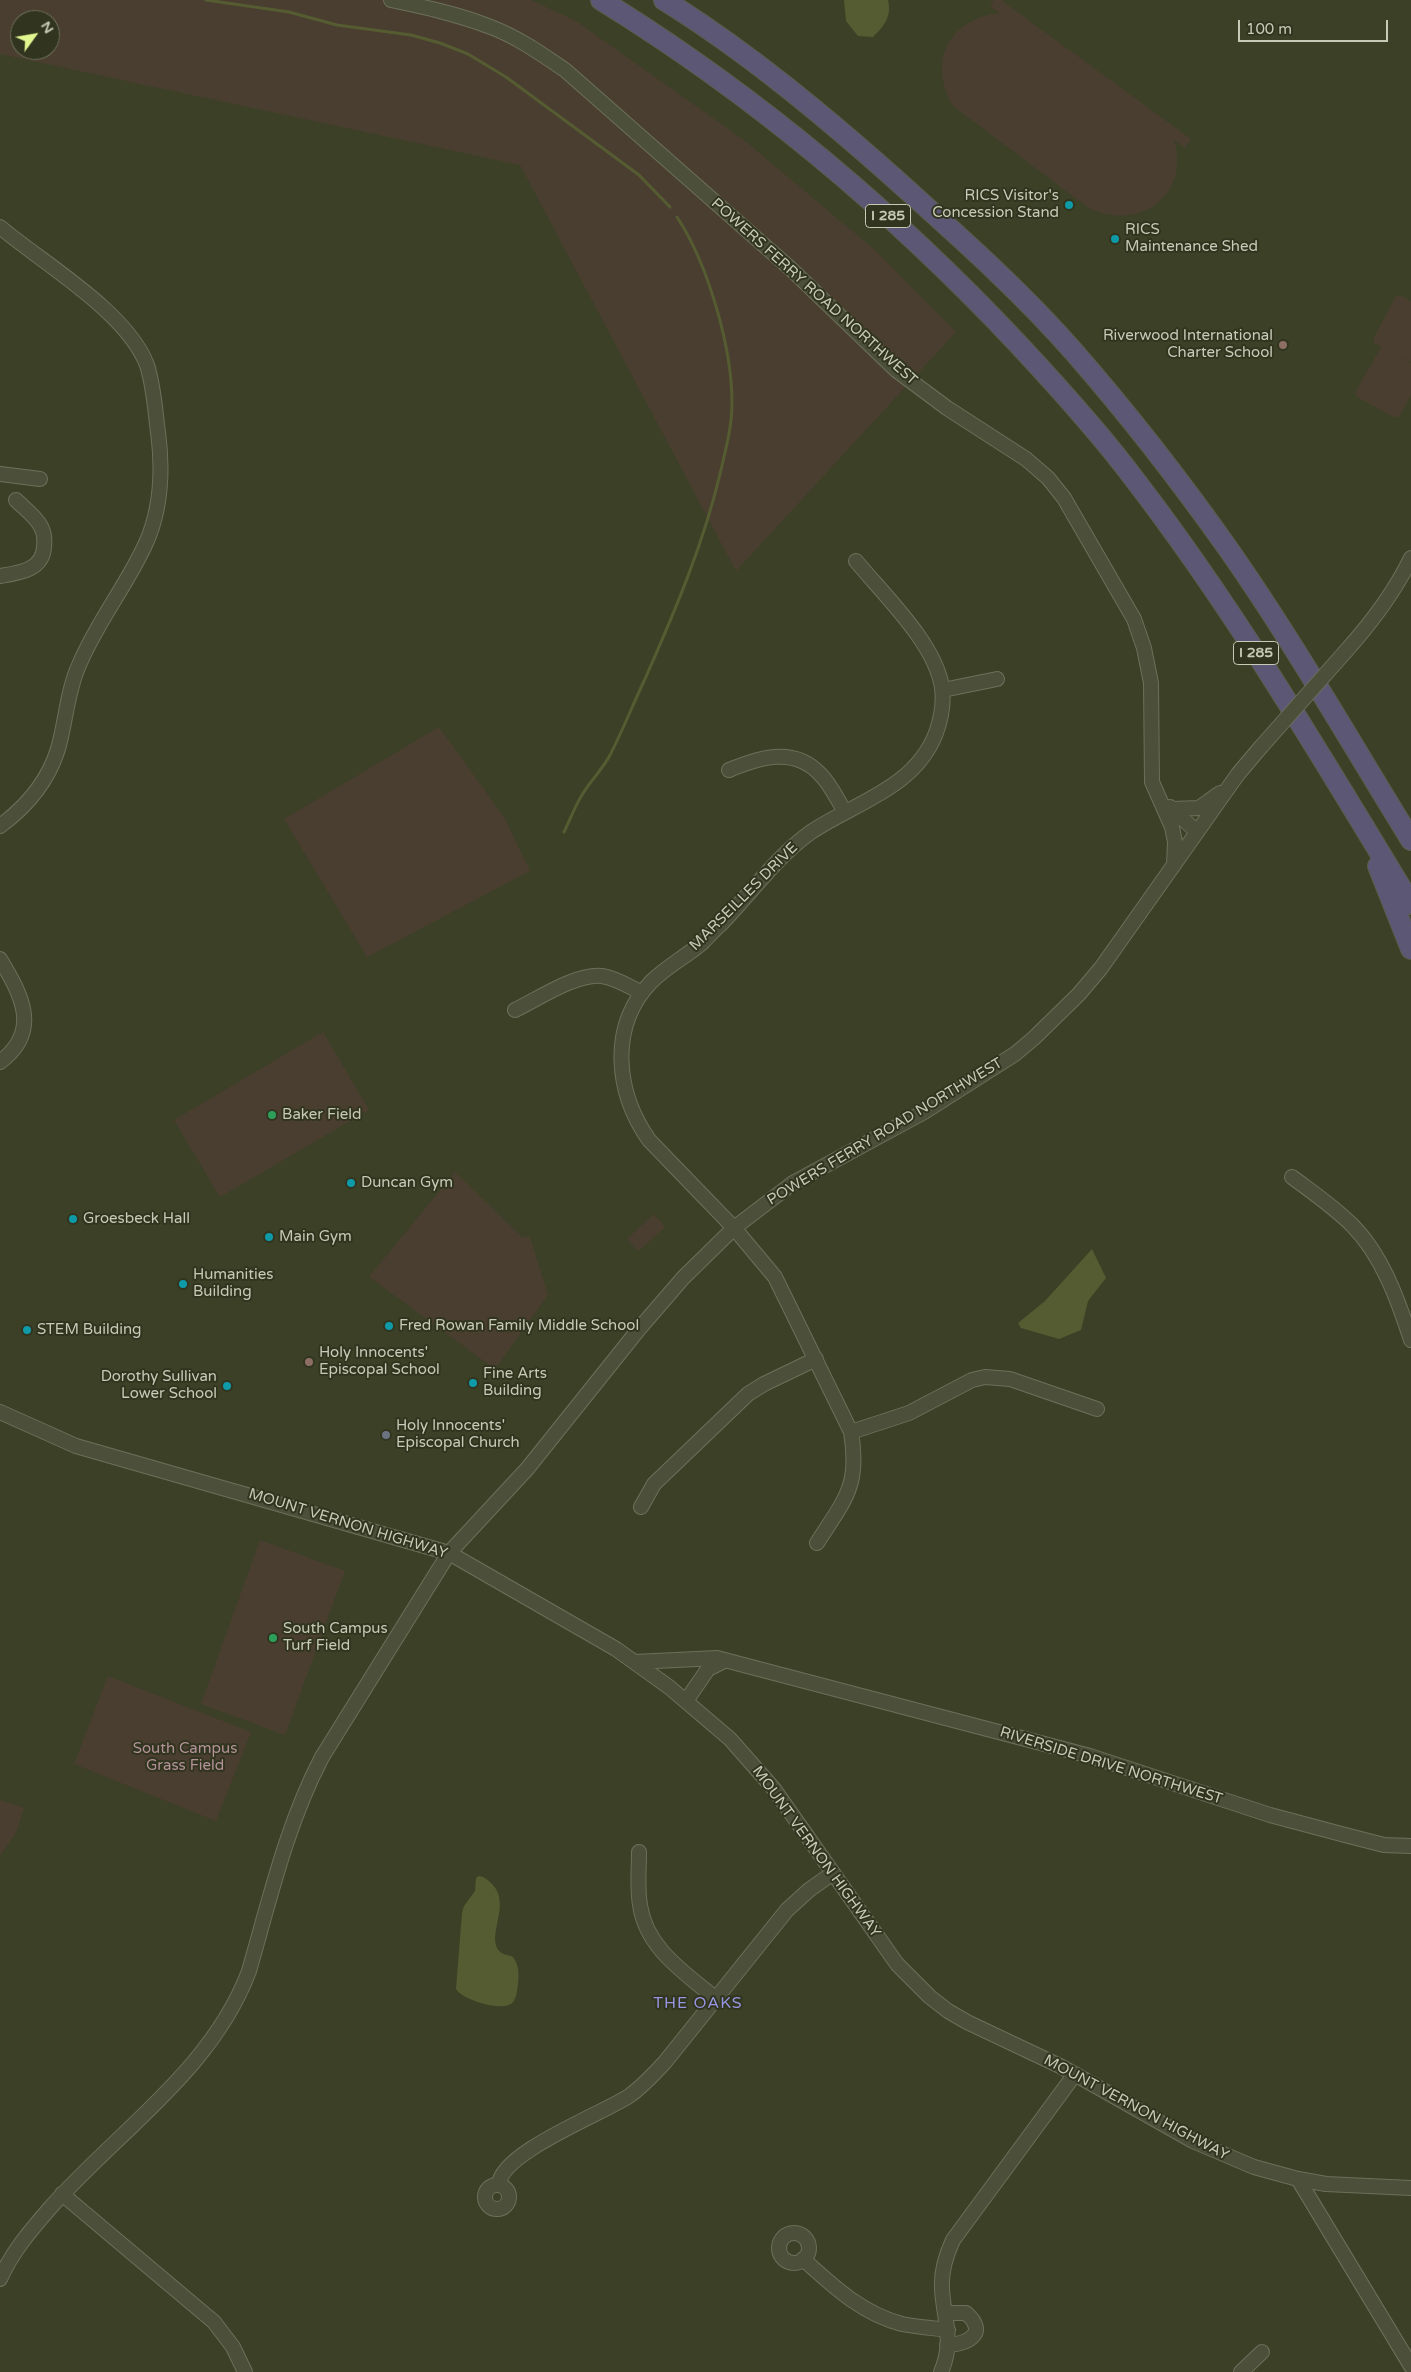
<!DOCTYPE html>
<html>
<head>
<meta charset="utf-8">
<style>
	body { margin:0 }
	#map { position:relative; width:1411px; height:2372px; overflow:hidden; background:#3c4026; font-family:"Varela Round",sans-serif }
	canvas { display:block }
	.north { position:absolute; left:10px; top:10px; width:50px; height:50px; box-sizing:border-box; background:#31351f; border:1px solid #6d715c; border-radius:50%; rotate:58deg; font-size:14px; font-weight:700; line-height:20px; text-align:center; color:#c6cab7 }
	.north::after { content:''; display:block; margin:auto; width:18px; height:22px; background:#e2f690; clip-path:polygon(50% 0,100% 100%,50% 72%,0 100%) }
	.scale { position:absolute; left:1238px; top:20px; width:150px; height:22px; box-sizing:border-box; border:2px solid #c6cab7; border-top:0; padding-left:6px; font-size:15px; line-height:18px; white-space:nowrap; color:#c6cab7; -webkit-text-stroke:4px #31351f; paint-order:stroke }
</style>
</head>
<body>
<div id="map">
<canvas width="1411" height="2372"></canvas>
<div class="north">N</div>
<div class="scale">100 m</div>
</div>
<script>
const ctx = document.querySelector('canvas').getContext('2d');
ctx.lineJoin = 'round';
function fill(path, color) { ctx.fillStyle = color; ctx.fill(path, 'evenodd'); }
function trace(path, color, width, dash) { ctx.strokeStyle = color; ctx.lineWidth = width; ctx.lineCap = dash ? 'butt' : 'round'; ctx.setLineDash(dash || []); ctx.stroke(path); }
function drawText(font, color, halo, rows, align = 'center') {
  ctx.font = font + ' "Varela Round",sans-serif'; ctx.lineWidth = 4; ctx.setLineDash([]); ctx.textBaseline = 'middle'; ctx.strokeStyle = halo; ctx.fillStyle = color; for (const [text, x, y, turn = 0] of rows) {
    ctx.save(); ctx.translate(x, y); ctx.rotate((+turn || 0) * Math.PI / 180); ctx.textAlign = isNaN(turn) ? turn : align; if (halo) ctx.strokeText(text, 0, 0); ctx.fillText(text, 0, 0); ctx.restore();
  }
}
fill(new Path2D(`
	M0,0h531l45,21 168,119 132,111 80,81 -220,239 -216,-406 -520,-111zM20,20h30v30h-30z
	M994,0h7l190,139 -6,9 -11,-8c17,57 -37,93 -87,67l-134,-101c-26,-45 -4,-87 46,-93l-9,-7z
	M1400,295l11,6v61l-18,-8 18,9v32l-12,22h-5l-37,-20 -2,-4 26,-46 -6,-3 -2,-5 23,-43z
	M439,727l65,90 26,54 -163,86 -83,-138z
	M323,1032l46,78 -149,87 -46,-77z
	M455,1172l67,65h8l18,58 -53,74 -126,-92z
	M654,1214l11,13 -26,24 -12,-12z
	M260,1540l85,31 -60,164 -84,-31z
	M108,1676l143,56 -35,89 -142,-57z
	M0,1800l24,8 -7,23 -17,25z`), '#4a3e30');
fill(new Path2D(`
	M844,0h44c4,17 -4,26 -15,37l-15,-1 -12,-15z
	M1092,1249l14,29 -18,23 -7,29 -22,9 -38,-11 -3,-5 27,-22z
	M479,1876c6,1 9,4 13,8 20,20 -6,51 7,67 4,4 10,4 14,6 6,8 6,17 5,27 -1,6 -1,13 -5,18 -9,11 -51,-2 -57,-13l6,-76 2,-7 11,-15 1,-13z`), '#555c32');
trace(new Path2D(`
	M206,0l83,12 48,13 74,10 29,8 28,11 38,23 133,98 31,32
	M564,832c6,-12 11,-26 18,-37 8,-14 21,-26 28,-40 13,-25 23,-51 35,-76 30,-68 59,-136 76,-209 5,-22 11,-44 11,-67 0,-56 -24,-139 -55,-186`), '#555c32', 3);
const minor = new Path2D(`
	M391,0c33,7 66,14 97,26 28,10 52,27 77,44l226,199 105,101 51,38 79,51 22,19 16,20 70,121 10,29 7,35 1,99 20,45 3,15 -1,23
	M0,227c44,37 127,85 147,138 7,22 8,45 11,67 5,38 4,75 -12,111 -19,42 -49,79 -67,122 -12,27 -13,56 -21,84 -10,32 -32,58 -58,77
	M0,474l40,5
	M0,576c19,-3 43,-6 44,-29 1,-10 0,-17 -6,-25 -6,-8 -15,-15 -22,-22
	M1346,651c26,-29 48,-58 65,-93
	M943,690l54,-11
	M729,770c29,-12 64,-24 90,3 11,10 18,26 26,39
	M1170,807l27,25
	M1172,809l27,-1 21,-15
	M0,959c21,35 42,72 0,103
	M515,1010c23,-11 61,-37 87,-34 14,2 28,11 40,17
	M1292,1177c20,15 42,30 60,48 30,30 46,75 59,115
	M0,1412l76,34 373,107 167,96 53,38 61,52 44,50 123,175 33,33 18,14 19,11 95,45 131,74 61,26 44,12 28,5 85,4
	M851,1432l58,-19 63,-33 13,-3 25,2 87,30
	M641,1507l13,-23 94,-90 16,-10 52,-25
	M817,1543c28,-44 43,-57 34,-111l-76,-155 -41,-49 -85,-88c-33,-47 -41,-113 2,-158 15,-15 34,-25 51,-39 6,-6 12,-13 19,-19 30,-31 55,-67 90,-92 45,-30 104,-44 125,-99 5,-14 8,-30 6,-45 -6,-44 -58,-93 -86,-127
	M635,1662l82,-4 373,98 180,59 75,20 39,10 27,1
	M686,1701l22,-32 16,-8
	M639,1852c0,17 -2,36 1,53 6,43 44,67 75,93
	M1298,2179l113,187
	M499,2185c0,-32 105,-72 130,-89 13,-9 25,-22 36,-34l122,-152 22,-20 24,-17
	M485 2197a12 12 0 1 1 24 0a12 12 0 1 1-24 0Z
	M62,2194l152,128 19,25 12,25
	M779 2248a15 15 0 1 1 30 0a15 15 0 1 1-30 0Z
	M803,2259c30,27 59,55 99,65 15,3 31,4 46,6
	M0,2279c12,-27 30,-48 50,-71 68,-77 162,-138 199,-237 21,-73 38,-147 73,-214l127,-204 78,-84 112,-140 44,-51 51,-50 59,-45 131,-71 91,-58 19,-16 45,-44 22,-26 137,-194 22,-26
	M946,2313h20c23,20 2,31 -19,32
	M941,2372c14,-32 2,-54 1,-84 -1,-17 4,-33 11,-48l122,-166
	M1241,2372l21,-20`);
const highway = new Path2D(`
	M601,0c154,95 294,213 418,345 40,43 81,88 116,135 103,134 188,280 276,424
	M664,0c82,51 158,114 230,178 62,56 125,111 180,174 55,63 107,130 155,198 65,93 122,193 182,290
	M1378,866l33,83`);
trace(minor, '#6c705b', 16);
trace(highway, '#595d48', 22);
trace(minor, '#4c503a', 14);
trace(highway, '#5d5776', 20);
const minorBridge = new Path2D(`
	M1260,748l86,-97`);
trace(minorBridge, '#6c705b', 16, []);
trace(minorBridge, '#4c503a', 14);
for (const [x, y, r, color] of [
	[1069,205,5,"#0f9aa8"],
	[1115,239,5,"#0f9aa8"],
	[1283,345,5,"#8d6e63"],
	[272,1115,5,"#2e9e5b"],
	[351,1183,5,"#0f9aa8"],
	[73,1219,5,"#0f9aa8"],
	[269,1237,5,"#0f9aa8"],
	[183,1284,5,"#0f9aa8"],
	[389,1326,5,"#0f9aa8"],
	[27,1330,5,"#0f9aa8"],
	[309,1362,5,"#8d6e63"],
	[473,1383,5,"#0f9aa8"],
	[227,1386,5,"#0f9aa8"],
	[386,1435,5,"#6b7280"],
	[273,1638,5,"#2e9e5b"]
]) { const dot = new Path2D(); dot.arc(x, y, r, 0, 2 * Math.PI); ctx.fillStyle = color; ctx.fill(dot); trace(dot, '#31351f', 2); }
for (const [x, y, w] of [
	[888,216,45],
	[1256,653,45]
]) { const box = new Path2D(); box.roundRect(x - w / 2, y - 11.5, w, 23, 4); ctx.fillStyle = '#31351f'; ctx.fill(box); trace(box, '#c6cab7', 1); }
drawText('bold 14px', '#c6cab7', null, [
	["I 285",888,216],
	["I 285",1256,653]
]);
drawText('15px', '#c6cab7', '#31351f', [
	["RICS Visitor's",1059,196,"right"],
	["Concession Stand",1059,213,"right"],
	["RICS",1125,230],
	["Maintenance Shed",1125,247],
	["Riverwood International",1273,336,"right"],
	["Charter School",1273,353,"right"],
	["Baker Field",282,1115],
	["Duncan Gym",361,1183],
	["Groesbeck Hall",83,1219],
	["Main Gym",279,1237],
	["Humanities",193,1275],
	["Building",193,1292],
	["Fred Rowan Family Middle School",399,1326],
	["STEM Building",37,1330],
	["Holy Innocents'",319,1353],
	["Episcopal School",319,1370],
	["Fine Arts",483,1374],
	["Building",483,1391],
	["Dorothy Sullivan",217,1377,"right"],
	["Lower School",217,1394,"right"],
	["Holy Innocents'",396,1426],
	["Episcopal Church",396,1443],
	["South Campus",283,1629],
	["Turf Field",283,1646]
], 'left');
drawText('15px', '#c6cab7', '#31351f', [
	["POWERS FERRY ROAD NORTHWEST",814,292,42],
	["MARSEILLES DRIVE",744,897,-45],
	["POWERS FERRY ROAD NORTHWEST",885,1132,-31],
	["MOUNT VERNON HIGHWAY",348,1524,17],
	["RIVERSIDE DRIVE NORTHWEST",1111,1766,17],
	["MOUNT VERNON HIGHWAY",816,1852,54],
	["MOUNT VERNON HIGHWAY",1136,2108,28]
]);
drawText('15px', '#b49299', '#31351f', [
	["South Campus",185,1749],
	["Grass Field",185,1766]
]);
ctx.letterSpacing = '1px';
drawText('16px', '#9795e1', '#31351f', [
	["THE OAKS",698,2004]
]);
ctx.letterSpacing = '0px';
</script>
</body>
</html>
